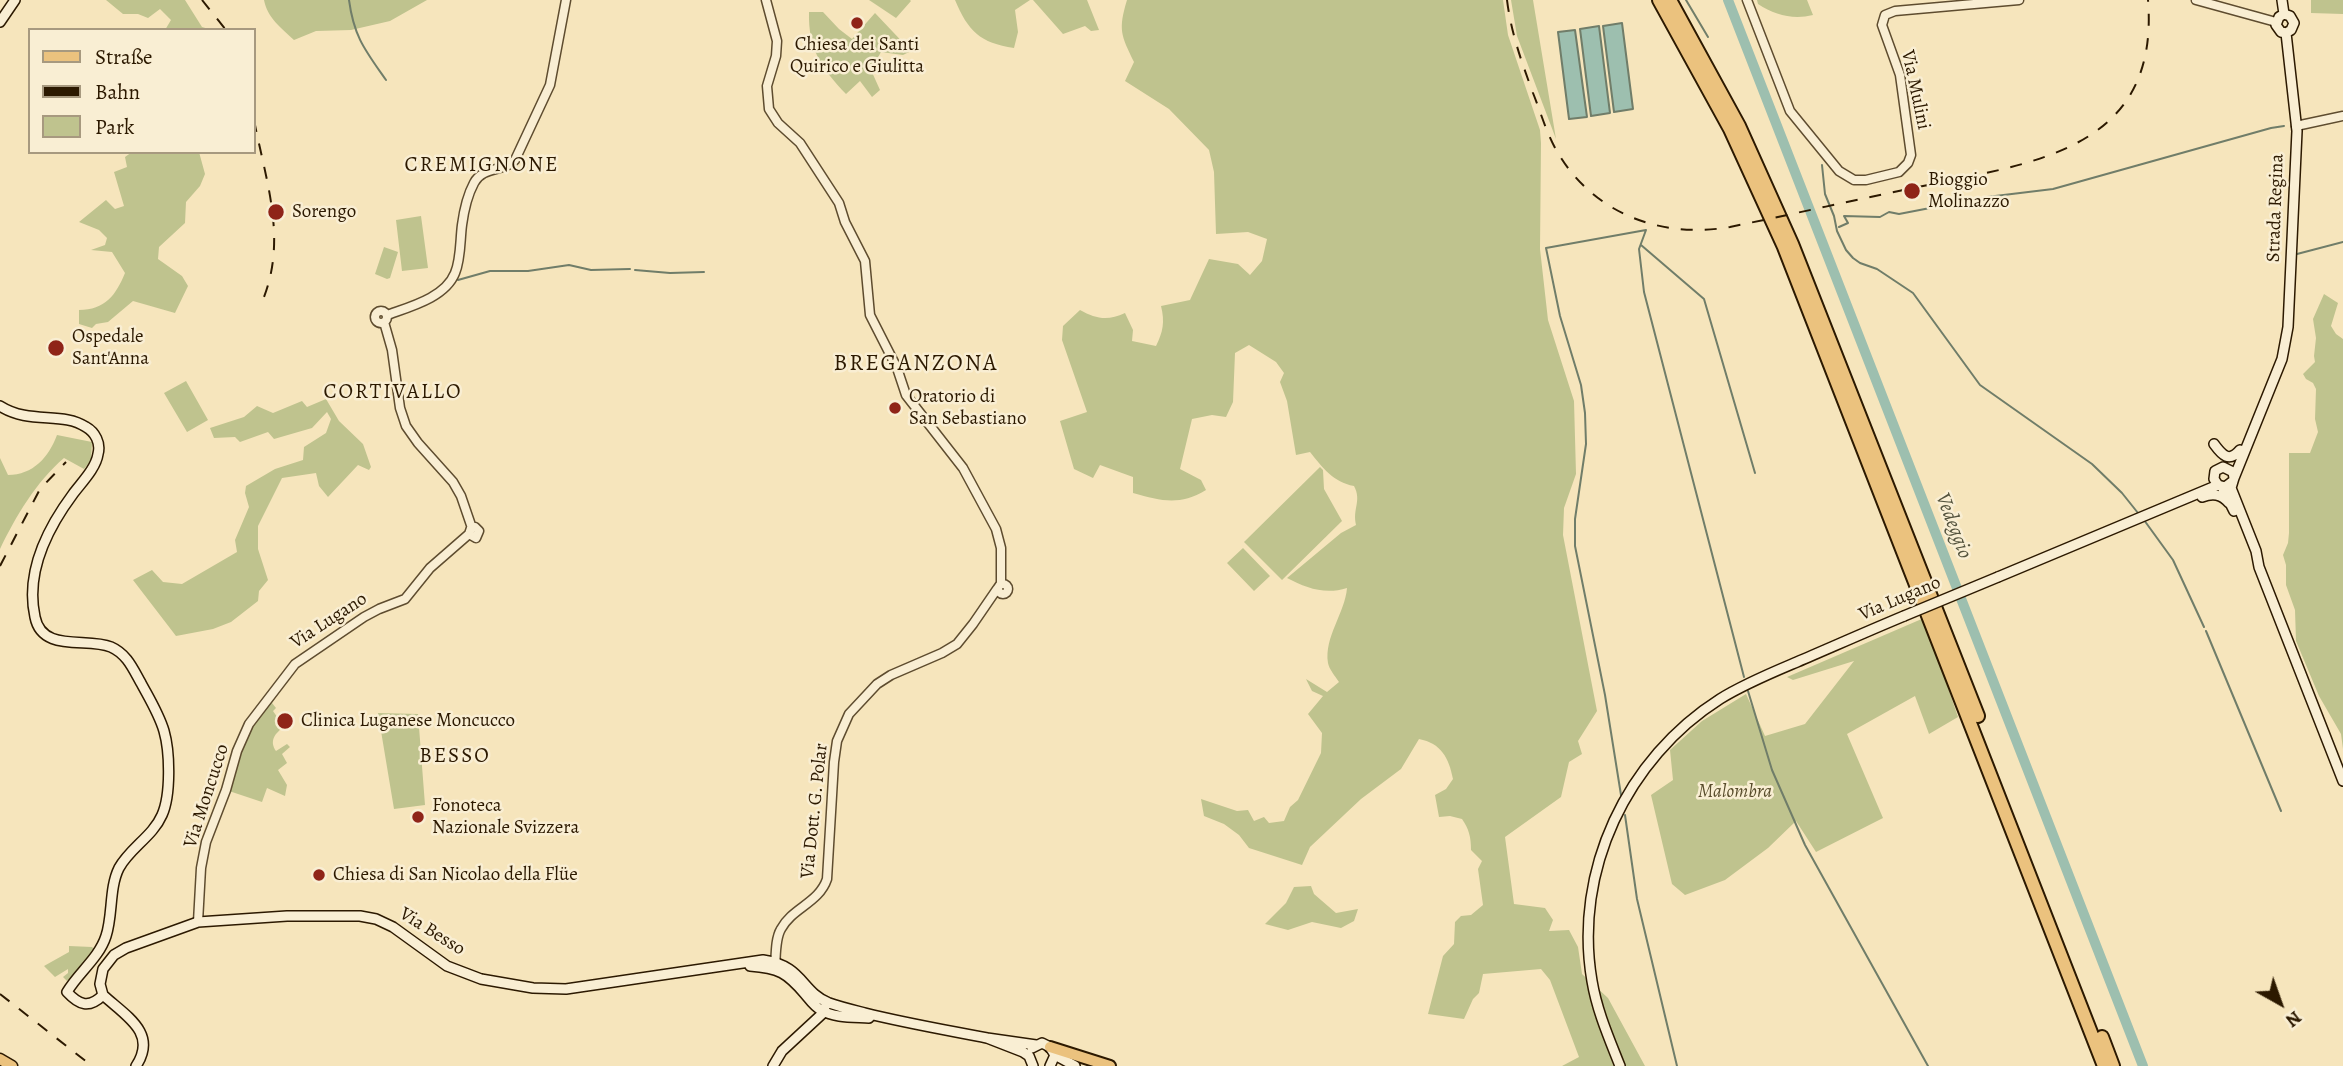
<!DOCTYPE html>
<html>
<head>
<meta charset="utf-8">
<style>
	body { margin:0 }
	#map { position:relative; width:2343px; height:1066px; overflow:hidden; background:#f6e5bc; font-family:Alegreya,serif }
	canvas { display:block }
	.legend { position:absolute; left:28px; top:28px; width:228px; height:126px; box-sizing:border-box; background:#f9eed3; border:2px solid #a7997f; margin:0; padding:9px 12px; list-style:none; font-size:21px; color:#2c1900 }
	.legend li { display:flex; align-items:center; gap:14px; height:35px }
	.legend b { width:35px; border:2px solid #a7997f }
	.north { position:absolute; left:2245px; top:968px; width:70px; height:70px; -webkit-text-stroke:5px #f9eed3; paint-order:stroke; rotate:140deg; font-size:19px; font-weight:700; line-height:28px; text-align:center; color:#2c1900 }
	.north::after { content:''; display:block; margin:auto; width:24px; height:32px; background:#2c1900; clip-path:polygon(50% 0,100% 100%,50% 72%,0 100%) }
</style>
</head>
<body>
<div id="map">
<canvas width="2343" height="1066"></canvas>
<ul class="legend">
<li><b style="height:9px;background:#ebc27e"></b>Straße</li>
<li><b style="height:9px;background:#2c1900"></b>Bahn</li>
<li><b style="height:19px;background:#bfc38e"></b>Park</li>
</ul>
<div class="north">N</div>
</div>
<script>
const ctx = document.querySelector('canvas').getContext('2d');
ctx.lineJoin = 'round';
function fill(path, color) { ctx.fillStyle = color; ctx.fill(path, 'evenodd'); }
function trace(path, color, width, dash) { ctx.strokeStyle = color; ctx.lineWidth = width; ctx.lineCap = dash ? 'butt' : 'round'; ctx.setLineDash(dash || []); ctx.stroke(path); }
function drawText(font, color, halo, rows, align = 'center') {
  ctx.font = font + ' Alegreya,serif'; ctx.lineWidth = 5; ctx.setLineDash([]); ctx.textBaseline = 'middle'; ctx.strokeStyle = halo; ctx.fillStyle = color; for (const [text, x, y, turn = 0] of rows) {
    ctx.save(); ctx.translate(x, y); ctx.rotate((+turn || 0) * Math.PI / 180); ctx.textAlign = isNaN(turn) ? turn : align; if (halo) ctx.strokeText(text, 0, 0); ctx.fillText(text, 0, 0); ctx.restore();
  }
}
fill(new Path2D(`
	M106,0h79l17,27 10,3h-47l6,-10 -11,-11 -12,9 -10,-4h-15z
	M264,0h163l-37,21 -39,9 -35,1 -22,9c-13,-12 -27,-23 -30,-40z
	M869,0h41l1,1 -15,17z
	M955,0h75l-15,10 3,22 -4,16c-34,-5 -46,-17 -59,-48z
	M1033,0h54l12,30 -8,1 -6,-5 -22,8z
	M1127,0h376l5,35 32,95 1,13 -1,106 8,71 26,81 2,73 -12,34 -1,27 34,176 -19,30 4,13 -13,8 -8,35 -56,40 9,67 31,4 8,12 -4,11 20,-1 9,17 4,27 26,24 37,68h-83l17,-9 -29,-77 -9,-11 -58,5 -4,19 -6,6 -9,20 -36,-5 15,-58 11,-12 1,-22 6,-6 10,-1 12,-10 -5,-36 4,-8 -11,-11c0,-13 -2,-21 -9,-31l-12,-3 -11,1 -4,-22 11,-6 7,-10c-4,-21 -12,-36 -34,-40l-18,30 -40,30 -51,48 -8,18 -53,-17 -10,-13 -15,-11 -20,-8 -3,-17 36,12 11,-1 6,11 10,-4 5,6 15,-2 6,-14 8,-7 23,-47 1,-20 -14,-19 15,-18 -11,-5 -6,-12 21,13 12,-10c-4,-6 -10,-13 -11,-19 -4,-26 17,-50 19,-75 -22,7 -41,0 -60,-10l54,-45 15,-8c-4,-16 6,-24 -2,-39 -21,-4 -31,-18 -44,-34l-14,3 -9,-54 -7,-19 4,-9 -8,-11 -27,-17 -14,8 -2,49 -7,15 -14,-2 -20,4 -12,50 21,11 5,10c-27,16 -44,11 -73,3v-16l-33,-12 -7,13 -19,-9 -14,-48 27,-9 -25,-72 1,-14 17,-16c16,9 28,11 45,3l8,17 -1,11 24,5c7,-14 9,-24 5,-40l29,-6 19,-41 29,5 12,11 12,-14 5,-22 -19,-7 -32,2 -2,-62 -5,-22 -40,-41 -44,-28 9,-19c-13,-27 -16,-32 -7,-62z
	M1511,0h22l23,139 -39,-103z
	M1757,0h50l6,15c-20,5 -38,0 -55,-11z
	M2311,0h32v14l-32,-1z
	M809,12h14l16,17 13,10 23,-26 36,38 -8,4 -22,-3 -10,18 9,20 -8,7 -12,-16 -14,13c-25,-26 -38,-46 -37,-82z
	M132,152h67l6,22 -5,12 -14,16 -1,21 -26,24 -1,12 24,17 6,10 -13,27 -42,-12 -25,21 -12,2 -4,4 -13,-4v-14c26,0 37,-15 46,-37l-13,-21 -21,-2 14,-5 2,-7 -8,-8 -20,-8 27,-22 9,9 9,-3 -10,-34 13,-5 -2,-10z
	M421,216l7,52 -26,3 -6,-51z
	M384,247l14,5 -8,26 -3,1 -12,-5z
	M2324,294l14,9 -7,23 5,8 7,5v410l-2,-15 -22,-38 -23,-55 -1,-31 -9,-25v-20l-3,-10 5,-12 1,-10v-80h21l8,-21 -3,-13 1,-30 -3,-6 -7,-4 -3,-5 12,-12 -1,-6 2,-18 -3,-19z
	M186,381l22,39 -21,12 -23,-39z
	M326,399l13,22 24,23 8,23 -2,3 -11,-5 -30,32 -9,-11 -3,-13 -34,5 -24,48v23l10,31 -9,11 -1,10 -27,21 -18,7 -37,7 -43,-56 19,-10 11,12 19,2 55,-32 -2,-12 14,-33 -4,-14 1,-7 29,-17 28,-9 1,-13 22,-14 5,-14 -4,-7 -15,16 -38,11 -6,-7 -28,10 -5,-5 -21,1 -4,-10 34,-11 13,-11 16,7 29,-12 5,6z
	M57,435l35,7 -1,18 -7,9 -20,-11c-28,24 -48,58 -64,91v-91l8,17c25,0 41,-18 49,-40z
	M1320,467l3,3 1,19 18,32 -60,59 -38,-38z
	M1243,548l27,28 -16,15 -27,-28z
	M1924,618l34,99 -29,17 -14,-38 -68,38 36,84 -67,34 -20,-31 -28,27 -43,32 -40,15 -13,-11 -21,-89 22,-15 -3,-30 32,-29 44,-27 19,42 40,-12 49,-63 -61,19 -6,-3z
	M281,688l-9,15 4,5 -3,3 11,16c-9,6 -15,14 -8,24l11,-7 3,3 -8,7 5,9 -9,7 9,15 -2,11 -18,-8 -5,14 -36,-12 23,-66z
	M378,713l40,1 7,91 -31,4z
	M1311,886l3,8 22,19 22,-4 -4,12 -13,7 -29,-6 -24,8 -23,-6 21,-21 8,-16z
	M69,946l23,1 2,2 -15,21 -12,11 -4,-4 5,-4v-4l-13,8 -11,-11 25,-14z`), '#bfc38e');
const water = new Path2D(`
	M1622,23l11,86 -19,3 -11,-86z
	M1599,26l11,87 -19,3 -11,-87z
	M1575,30l12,87 -18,2 -11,-87z`);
fill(water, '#9dbfaf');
trace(water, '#707d69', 2);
trace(new Path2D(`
	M349,0c5,37 16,50 37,80
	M1686,0l22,37
	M1822,165l3,29 9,22 3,15 9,19 7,8 7,5 17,6 36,24 67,92 112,79 30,29 16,20
	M1839,227l9,-4 -4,-7 36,1 9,-5 10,2 88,-17 66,-8 218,-61 13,-2
	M1641,245l63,54 51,174
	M2297,254l46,-12
	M635,270l35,3 34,-1
	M458,280l32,-9h38l41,-6 22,5 39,-1
	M2144,520l29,40 31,67
	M2206,631l75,180
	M1748,691l24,79 33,75 123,221
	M1621,795l-16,-100 -30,-149v-27l11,-75 -1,-31 -4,-28 -21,-69 -14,-68 100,-18 -7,19 5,43 100,385
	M1625,815l12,84 40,167`), '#707d69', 2);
trace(new Path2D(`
	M1728,0l415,1066`), '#9dbfaf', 10);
const tertiary = new Path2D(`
	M766,0l11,41 -1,15 -9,30 2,23 9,14 22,20 39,60 6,19 20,39 5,54 27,53 9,27 57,73 33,61 5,19v36
	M1747,0l43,111 49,60 15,9h12l33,-8 9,-9 3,-8 -11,-80 -18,-50 3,-10 10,-4 124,-11
	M2196,0l80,22
	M2296,126l47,-10
	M375 317a6 6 0 1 1 12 0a6 6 0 1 1-12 0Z
	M387,315c22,-8 58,-17 68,-42 6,-14 5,-33 7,-48 2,-15 5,-29 12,-42 9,-17 30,-11 41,-23l35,-75 16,-85
	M384,322l8,28 8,58 6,18 12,17 35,39 8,14 11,32
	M998 589a5 5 0 1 1 10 0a5 5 0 1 1-10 0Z
	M198,922l3,-54 5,-26 20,-52 11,-39 12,-27 46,-60 69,-47 15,-8 26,-10 25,-31 39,-34 2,-6 4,-1 4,4 -3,7 -7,-4
	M775,968c1,-12 0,-29 6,-39 11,-21 38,-26 46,-50l7,-117 3,-21 12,-27 28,-30 14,-9 51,-22 15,-9 16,-20 24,-35`);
const secondary = new Path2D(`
	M2282,0l2,14
	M2284,14l-5,3 -3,8 5,7 5,1
	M2284,14l6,2 4,7 -3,7 -5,3
	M0,22l15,-22
	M0,406c30,19 62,5 86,21 9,5 15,16 12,27 -2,14 -16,28 -25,40 -26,35 -48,78 -38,123 7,36 52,20 76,30 16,7 22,22 30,36 8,15 18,31 23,48 6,21 7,64 -2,84 -9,21 -32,33 -43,53 -10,20 -6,47 -13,68 -7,22 -28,37 -39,56 12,13 22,17 36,3
	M2214,444c8,11 15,19 26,6
	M2234,478l48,-119 6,-32 9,-196 -11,-98
	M2233,481l-8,6 -7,-2 -4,-6 1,-8 8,-4 10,5 1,6 -3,10 25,63 3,16 84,214
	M2222,487l12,24
	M2202,497c11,-4 19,-3 27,6
	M1998,577l220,-92
	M750,966c29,2 37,7 55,28 5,6 9,12 16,16 13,8 32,7 48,8
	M103,995l-3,-11 3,-15 11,-14 12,-7 72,-26 89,-6h73l16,3 17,8 54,39 34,13 52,9 33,1 197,-29c41,6 37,31 66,43 11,4 24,7 36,10 40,10 81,17 122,25
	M103,995c23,21 55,38 33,71
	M1032,1048l10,-5 8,4 5,8 -5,11
	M1055,1055l20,11
	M773,1066l9,-15 40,-37 3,-7
	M1033,1066l-4,-10 -6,-4 -36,-14 49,7
	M1620,1066c-11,-28 -23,-55 -28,-85 -19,-110 35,-223 128,-282 24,-15 51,-26 77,-37 35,-15 71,-31 107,-46`);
const primary = new Path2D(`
	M0,1059l12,7`);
const trunk = new Path2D(`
	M1050,1047l60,19`);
const motorway = new Path2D(`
	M1659,0l71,129 54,118 320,819
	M1670,0l69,126 53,118 186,472
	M2102,1037l11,29`);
trace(tertiary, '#5e4c2f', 11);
trace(secondary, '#2c1900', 12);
trace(primary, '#2c1900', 13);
trace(trunk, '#2c1900', 14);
trace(motorway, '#2c1900', 16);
trace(tertiary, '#f9eed3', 8);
trace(secondary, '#f9eed3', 9);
trace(primary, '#ebc27e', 10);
trace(trunk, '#ebc27e', 10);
trace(motorway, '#ebc27e', 12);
trace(new Path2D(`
	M202,0l24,30
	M1507,0c4,33 15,63 26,93 8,20 14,42 25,60 36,61 104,86 172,74 63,-13 125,-27 188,-40 114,-24 242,-36 230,-187
	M254,120c12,62 34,120 8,182
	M0,566l40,-77 26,-27
	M0,994l92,72`), '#2c1900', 2, [12, 12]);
const secondaryBridge = new Path2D(`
	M1904,616l94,-39`);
trace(secondaryBridge, '#2c1900', 12, []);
trace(secondaryBridge, '#f9eed3', 9);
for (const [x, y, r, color] of [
	[857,23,7,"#8f2418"],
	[1912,191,9,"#8f2418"],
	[276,212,9,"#8f2418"],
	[56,348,9,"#8f2418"],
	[895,408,7,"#8f2418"],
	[285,721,9,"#8f2418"],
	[418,817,7,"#8f2418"],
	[319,875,7,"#8f2418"]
]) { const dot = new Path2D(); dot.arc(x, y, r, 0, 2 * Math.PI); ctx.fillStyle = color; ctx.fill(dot); trace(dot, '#f9eed3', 2.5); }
drawText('19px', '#2c1900', '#f9eed3', [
	["Chiesa dei Santi",857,45,"center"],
	["Quirico e Giulitta",857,67,"center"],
	["Bioggio",1928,180],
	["Molinazzo",1928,202],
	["Sorengo",292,212],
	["Ospedale",72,337],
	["Sant'Anna",72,359],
	["Oratorio di",909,397],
	["San Sebastiano",909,419],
	["Clinica Luganese Moncucco",301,721],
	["Fonoteca",432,806],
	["Nazionale Svizzera",432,828],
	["Chiesa di San Nicolao della Flüe",333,875]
], 'left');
drawText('19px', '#2c1900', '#f9eed3', [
	["Via Mulini",1915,90,78],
	["Strada Regina",2276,208,-88],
	["Via Lugano",1900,599,-23],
	["Via Lugano",329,621,-33],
	["Via Moncucco",207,796,-72],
	["Via Dott. G. Polar",815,811,-84],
	["Via Besso",432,932,32]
]);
drawText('italic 19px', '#584c2b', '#f9eed3', [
	["Malombra",1735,792]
]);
ctx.letterSpacing = '2px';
drawText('21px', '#2c1900', '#f9eed3', [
	["CREMIGNONE",482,166],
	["CORTIVALLO",393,393],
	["BESSO",455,757]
]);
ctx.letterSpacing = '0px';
drawText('italic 21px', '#54533d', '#f9eed3', [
	["Vedeggio",1953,526,69]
]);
ctx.letterSpacing = '2px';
drawText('23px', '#2c1900', '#f9eed3', [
	["BREGANZONA",916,364]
]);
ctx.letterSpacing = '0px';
</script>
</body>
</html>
